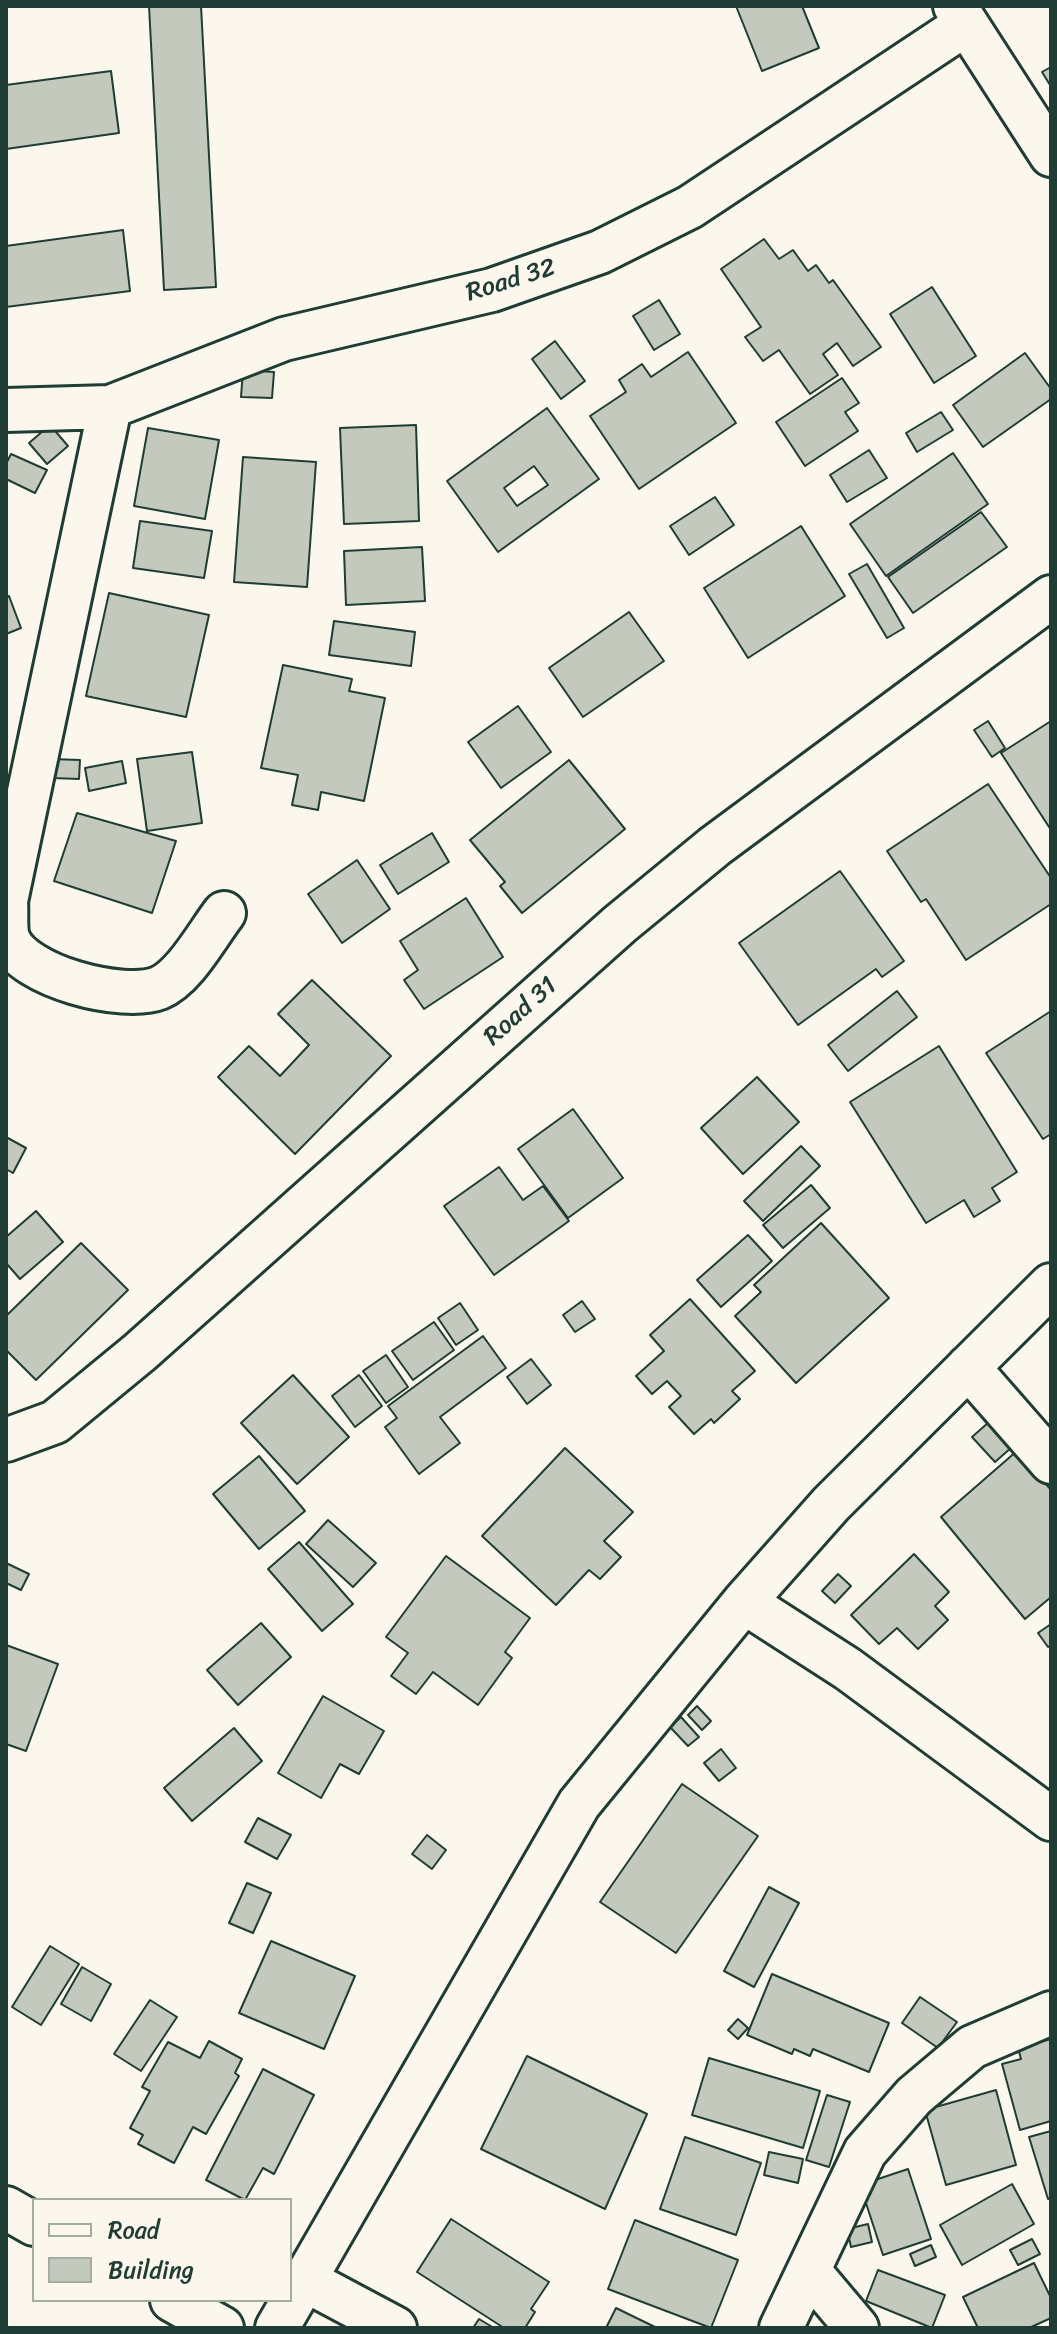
<!DOCTYPE html>
<html>
<head>
<meta charset="utf-8">
<style>
	body { margin:0 }
	#map { position:relative; width:1057px; height:2334px; overflow:hidden; background:#fbf7ec; font-family:Sriracha,sans-serif }
	canvas { display:block }
	.frame { position:absolute; inset:0; border:8px solid #1f3d34; pointer-events:none }
	.legend { position:absolute; left:32px; top:2198px; width:260px; height:104px; box-sizing:border-box; background:#fbf7ec; border:2px solid #a3ada2; margin:0; padding:10px 14px; list-style:none; font-size:24px; color:#1f3d34 }
	.legend li { display:flex; align-items:center; gap:16px; height:40px }
	.legend b { width:40px; border:2px solid #a3ada2 }
</style>
</head>
<body>
<div id="map">
<canvas width="1057" height="2334"></canvas>
<div class="frame"></div>
<ul class="legend">
<li><b style="height:10px;background:#fbf7ec"></b>Road</li>
<li><b style="height:22px;background:#c4c9be"></b>Building</li>
</ul>
</div>
<script>
const ctx = document.querySelector('canvas').getContext('2d');
ctx.lineJoin = 'round';
function fill(path, color) { ctx.fillStyle = color; ctx.fill(path, 'evenodd'); }
function trace(path, color, width, dash) { ctx.strokeStyle = color; ctx.lineWidth = width; ctx.lineCap = dash ? 'butt' : 'round'; ctx.setLineDash(dash || []); ctx.stroke(path); }
function drawText(font, color, halo, rows, align = 'center') {
  ctx.font = font + ' Sriracha,sans-serif'; ctx.lineWidth = 6; ctx.setLineDash([]); ctx.textBaseline = 'middle'; ctx.strokeStyle = halo; ctx.fillStyle = color; for (const [text, x, y, turn = 0] of rows) {
    ctx.save(); ctx.translate(x, y); ctx.rotate((+turn || 0) * Math.PI / 180); ctx.textAlign = isNaN(turn) ? turn : align; if (halo) ctx.strokeText(text, 0, 0); ctx.fillText(text, 0, 0); ctx.restore();
  }
}
const building = new Path2D(`
	M149,6h52l15,281 -52,3z
	M736,6h66l17,42 -57,23z
	M1051,67v18h-1l-8,-13z
	M111,71l8,62 -113,16v-64z
	M123,230l7,61 -124,16v-61z
	M764,239l15,20 14,-9 15,21 8,-6 13,18 4,-3 48,67 -28,19 -16,-23 -14,11 15,21 -28,19 -31,-44 -16,11 -18,-24 16,-10 -40,-58z
	M932,287l44,69 -42,27 -44,-69z
	M659,300l21,34 -26,16 -21,-34z
	M555,341l30,40 -24,18 -29,-40z
	M688,352l48,71 -97,66 -49,-73 36,-24 -7,-12 23,-16 9,13z
	M1025,353l26,36v10l-68,48 -30,-42z
	M243,370l31,2 -2,26 -31,-1z
	M842,378l17,25 -14,9 13,19 -53,35 -29,-44z
	M547,408l52,71 -101,73 -51,-71zM534,466l14,19 -31,21 -13,-18z
	M941,412l12,18 -36,22 -11,-19z
	M50,425l18,21 -21,18 -18,-21z
	M416,425l3,96 -75,3 -4,-96z
	M148,428l71,12 -14,79 -71,-13z
	M869,450l18,28 -40,24 -17,-27z
	M953,453l35,51 -102,72 -36,-52z
	M11,454l36,16 -12,23 -29,-14v-15z
	M243,457l73,5 -9,125 -73,-5z
	M715,497l19,28 -45,30 -19,-29z
	M981,512l26,35 -94,66 -25,-36z
	M140,521l72,10 -8,47 -71,-10z
	M801,526l44,70 -97,62 -44,-70z
	M422,547l3,54 -79,4 -2,-54z
	M867,564l37,64 -17,10 -38,-64z
	M109,593l100,22 -23,102 -100,-21z
	M9,596l12,32 -15,6v-37z
	M629,612l35,49 -81,56 -34,-49z
	M334,621l81,11 -4,34 -82,-11z
	M283,665l69,14 -3,12 36,7 -21,103 -43,-9 -3,18 -26,-5 6,-30 -37,-7z
	M518,706l33,46 -50,36 -33,-46z
	M988,721l17,27 -13,9 -18,-27z
	M1051,721v109l-50,-77z
	M192,752l10,71 -55,8 -10,-72z
	M52,759l28,1 -1,19 -27,-1z
	M569,760l56,69 -103,84 -22,-27 5,-4 -35,-42z
	M122,761l4,22 -37,8 -4,-23z
	M988,784l63,94v26l-85,56 -40,-61 -5,3 -34,-51z
	M77,813l99,28 -24,72 -98,-32z
	M432,833l17,29 -51,32 -18,-29z
	M357,860l33,49 -48,34 -34,-49z
	M840,871l64,90 -22,16 -6,-8 -78,56 -59,-82z
	M466,898l37,59 -79,52 -20,-29 14,-10 -18,-29z
	M312,980l79,76 -96,98 -77,-77 31,-31 31,30 29,-31 -31,-31z
	M897,991l20,26 -69,54 -20,-26z
	M1051,1011v123l-8,5 -57,-86z
	M939,1046l78,126 -25,16 8,13 -26,16 -10,-17 -38,23 -76,-121z
	M757,1077l42,45 -56,52 -42,-46z
	M573,1109l50,69 -55,40 -50,-69z
	M6,1137l20,11 -13,25 -7,-4z
	M801,1146l19,20 -57,55 -19,-20z
	M499,1167l24,33 20,-14 26,35 -75,54 -50,-69z
	M811,1185l19,23 -47,40 -20,-23z
	M36,1211l27,31 -43,37 -14,-16v-26z
	M821,1223l68,75 -93,85 -61,-67 26,-24 -7,-7z
	M748,1235l24,26 -51,46 -24,-27z
	M81,1243l47,47 -92,90 -30,-30v-34z
	M690,1299l65,72 -23,20 8,8 -26,24 -3,-4 -17,15 -25,-27 12,-11 -14,-15 -15,13 -16,-18 28,-25 -14,-16z
	M582,1301l13,18 -20,13 -12,-17z
	M460,1303l18,27 -22,15 -18,-27z
	M434,1322l20,28 -41,30 -21,-29z
	M483,1336l23,32 -66,49 20,26 -41,31 -34,-47 12,-9 -9,-12z
	M386,1355l22,32 -22,16 -23,-32z
	M531,1359l20,26 -24,19 -20,-27z
	M293,1375l56,62 -52,47 -56,-61z
	M359,1375l23,31 -27,21 -23,-31z
	M989,1422l23,25 -17,15 -23,-25z
	M565,1448l68,64 -29,29 17,16 -21,22 -11,-9 -33,35 -74,-69z
	M1018,1450l33,40v107l-26,22 -84,-102z
	M259,1456l46,55 -46,38 -46,-55z
	M328,1520l48,43 -23,24 -47,-43z
	M299,1542l54,62 -31,27 -54,-62z
	M914,1554l35,38 -14,14 13,14 -30,29 -21,-21 -18,16 -28,-29z
	M446,1556l84,62 -25,34 7,6 -34,47 -45,-33 -17,22 -25,-18 17,-23 -22,-16z
	M6,1563l23,11 -8,16 -15,-7z
	M838,1574l13,12 -16,17 -13,-12z
	M261,1623l30,34 -53,48 -31,-35z
	M1051,1624v21l-3,2 -10,-14z
	M6,1645l52,19 -32,87 -20,-7z
	M323,1696l61,35 -25,43 -19,-10 -19,34 -43,-25z
	M697,1706l14,15 -9,9 -14,-15z
	M681,1717l18,20 -11,9 -18,-19z
	M234,1728l28,33 -70,60 -28,-33z
	M721,1749l15,19 -17,13 -15,-18z
	M682,1784l76,52 -82,117 -76,-51z
	M258,1818l33,17 -14,24 -32,-17z
	M427,1835l19,15 -14,19 -20,-15z
	M247,1883l24,10 -18,40 -24,-10z
	M769,1887l30,16 -45,84 -30,-16z
	M271,1941l84,35 -31,73 -85,-36z
	M50,1946l29,18 -38,61 -29,-18z
	M82,1967l29,17 -20,37 -30,-17z
	M772,1974l117,49 -20,49 -56,-23 -3,7 -16,-7 -2,5 -45,-19z
	M920,1997l37,25 -19,26 -36,-25z
	M150,2000l27,17 -36,54 -27,-17z
	M738,2019l10,9 -10,11 -10,-9z
	M1051,2039v82l-31,9 -18,-66 19,-5 -3,-11z
	M209,2041l33,18 -7,14 4,3 -33,58 -13,-7 -19,36 -36,-19 5,-9 -13,-7 20,-37 -8,-4 26,-45 32,16z
	M527,2056l120,58 -42,95 -124,-60z
	M709,2058l111,33 -17,57 -111,-33z
	M263,2069l51,26 -40,79 -11,-6 -18,32 -39,-20z
	M996,2090l20,75 -70,20 -21,-75z
	M827,2095l23,7 -21,65 -23,-7z
	M1051,2131v67l-3,1 -19,-62z
	M685,2137l76,26 -25,72 -76,-26z
	M769,2152l34,7 -5,24 -34,-8z
	M908,2169l23,70 -48,16 -23,-70z
	M1012,2184l22,40 -72,41 -22,-40z
	M451,2219l98,63 -18,27 4,3 -10,16h-21l-87,-56z
	M635,2220l103,40 -27,68 -103,-39z
	M868,2224l4,18 -21,5 -4,-18z
	M1032,2239l8,15 -22,11 -8,-15z
	M931,2245l5,12 -21,9 -5,-12z
	M1034,2263l17,35v20l-22,10h-51l-15,-31z
	M878,2270l67,25 -13,33 -66,-27z
	M616,2308l41,20h-51z
	M479,2319l15,9h-21z`);
fill(building, '#c4c9be');
trace(building, '#1f3d34', 2);
const minor = new Path2D(`
	M955,6l96,149
	M110,407l-104,494c1,11 -1,27 2,37 14,39 116,64 151,50 26,-11 48,-53 65,-75
	M6,410l104,-3 174,-68 208,-49 108,-38 90,-45 276,-183
	M968,1367l83,95
	M6,1440l49,-18 85,-70 480,-428 95,-78 336,-249
	M744,1602l104,67 203,150
	M6,2208l28,16
	M809,2271l48,57
	M303,2279l92,49
	M172,2300l50,28
	M277,2328l302,-524 165,-202 87,-98 220,-219
	M781,2328l84,-176 49,-56 58,-49 79,-34`);
trace(minor, '#1f3d34', 48);
trace(minor, '#fbf7ec', 42);
drawText('26px', '#1f3d34', '#fbf7ec', [
	["Road 32",511,281,-17],
	["Road 31",521,1012,-42]
]);
</script>
</body>
</html>
